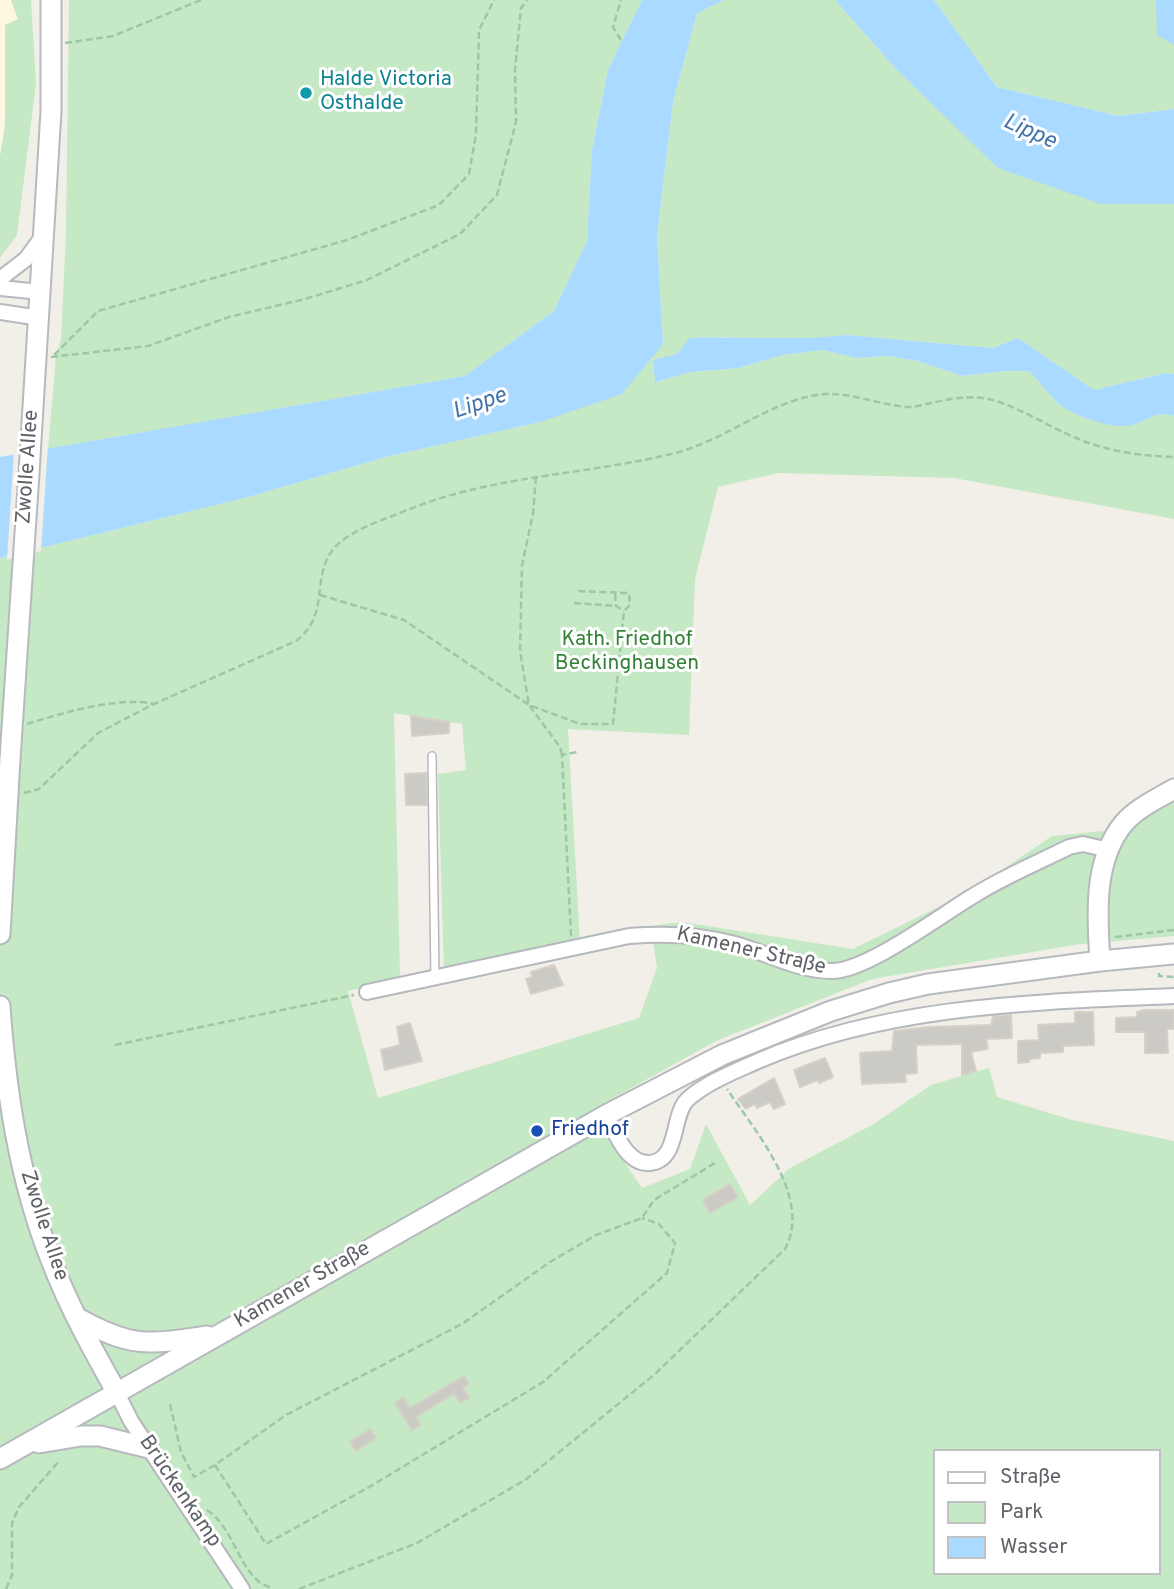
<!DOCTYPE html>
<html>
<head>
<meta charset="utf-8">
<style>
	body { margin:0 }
	#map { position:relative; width:1174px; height:1589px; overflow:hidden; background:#f1efe8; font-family:Overpass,sans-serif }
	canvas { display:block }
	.legend { position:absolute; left:933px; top:1449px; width:228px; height:126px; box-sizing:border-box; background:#fff; border:2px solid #bfc1c3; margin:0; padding:9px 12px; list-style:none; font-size:21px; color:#5f6368 }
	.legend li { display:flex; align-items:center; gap:14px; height:35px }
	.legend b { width:35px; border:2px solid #bfc1c3 }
</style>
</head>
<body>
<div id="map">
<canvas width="1174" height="1589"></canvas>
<ul class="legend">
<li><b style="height:9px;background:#fff"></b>Straße</li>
<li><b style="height:19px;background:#c5e8c5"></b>Park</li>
<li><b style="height:19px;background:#aadaff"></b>Wasser</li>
</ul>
</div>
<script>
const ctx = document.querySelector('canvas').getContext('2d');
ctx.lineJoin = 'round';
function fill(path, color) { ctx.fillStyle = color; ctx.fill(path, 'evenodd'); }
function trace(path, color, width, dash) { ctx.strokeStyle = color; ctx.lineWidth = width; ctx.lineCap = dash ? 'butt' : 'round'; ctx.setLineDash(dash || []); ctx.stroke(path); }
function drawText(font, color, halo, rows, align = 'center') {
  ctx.font = font + ' Overpass,sans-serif'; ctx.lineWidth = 6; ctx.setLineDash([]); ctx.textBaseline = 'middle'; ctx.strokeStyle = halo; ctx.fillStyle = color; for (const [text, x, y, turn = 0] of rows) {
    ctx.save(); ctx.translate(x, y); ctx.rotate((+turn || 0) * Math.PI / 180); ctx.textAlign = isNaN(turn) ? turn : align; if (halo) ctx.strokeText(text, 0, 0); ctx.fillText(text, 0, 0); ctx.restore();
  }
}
fill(new Path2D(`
	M0,0h11l7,20 -18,136z`), '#fef7e0');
fill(new Path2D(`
	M11,0h20l5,83 -19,152 -17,23v-102l5,-30v-101l13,-6z
	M69,0h573l-34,70 -16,80 -5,91 -33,70 -89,65 -417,73 8,-93 5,-17 5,-107z
	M724,0h111l61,69 205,135h73v170l-8,-1 -72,17 -76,-52 -25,10 -147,-13 -38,5 -88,-3 -43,17 -24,6 2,22 36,-10 47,-4 45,-13 40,-5 33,8 31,-2 31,5 44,15 43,-5h24l31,34 72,20c14,-8 25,-13 42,-9v103l-220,-41 -176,-5 -60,14 -23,92 -6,156 -121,-6 12,214 -136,28 -6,-197 28,-4 -4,-46 -68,-11 6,267 -52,11 30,107 261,-80 18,-50 -6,-42 31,-4 171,27 118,-58 81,-55 51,-5 12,7 59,-52v150l-93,8 -209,35 -156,62 -126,70 52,77 48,-19 16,-45 44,81 40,-37 82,-43 59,-40 58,-17 8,29 75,23 102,21v448h-1174v-1031l248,-61 138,-40 154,-35 123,-78 -6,-108 16,-134 24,-89zM934,1451h224v122h-224z
	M934,0h240v109l-56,7 -121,-29z`), '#c5e8c5');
fill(new Path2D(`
	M642,0h82l-27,13 -24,89 -16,134 6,108 -41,50 -82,28 -154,35 -138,40 -248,61v-101l465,-81 89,-65 33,-70 5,-91 16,-80z
	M835,0h99l63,87 121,29 56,-7v95h-73l-103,-36 -102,-99z
	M1156,0h18v45l-17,-10z
	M846,335l147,13 25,-10 76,52 72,-17 8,1v42c-21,-5 -24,4 -42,9 -19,5 -58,-9 -73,-21 -11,-10 -20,-23 -30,-33h-24l-43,5 -44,-15 -31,-5 -31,2 -33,-8 -40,5 -45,13 -47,4 -36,10 -2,-22 24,-6 13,-16c52,-2 104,3 156,-3z`), '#aadaff');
fill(new Path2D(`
	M48,445l-7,106 -34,9 7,-109z`), '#f1efe8');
const building = new Path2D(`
	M411,716l38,6v11l-37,3z
	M426,773l1,32h-21l-1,-31z
	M554,965l9,20 -32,9 -5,-15 6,-2 -1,-5z
	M1144,1010h30v19h-7l1,24h-23v-21h-29v-14l21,-1v-5z
	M1075,1012h18l1,33 -31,1v6l-23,1v5l-10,1 -1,3 -11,1v-22l21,-1 -1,-15 37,-2z
	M1011,1015l1,23 -26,1 2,10 -17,3 5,19 -14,4v-31l-46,1 1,28 -12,1 1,8 -44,2 -2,-31 32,-2 2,-20 34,-4 63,-2 2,-9z
	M410,1023l12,38 -37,9 -4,-20 19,-5 -3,-18z
	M825,1058l8,19 -14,6 -1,-3 -18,7 -6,-17z
	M774,1078l11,26 -11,5 -4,-7 -13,6 -2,-4 -9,5 -8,-10z
	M730,1184l8,13 -28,16 -7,-13z
	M464,1376l5,8 -6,4 6,10 -9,5 -6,-9 -11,6 -27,17 5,8 -9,5 -17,-27 8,-6 7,11z
	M370,1429l6,9 -20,13 -6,-9z`);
fill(building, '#cccac5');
trace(building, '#d6d1c6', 2);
const lane = new Path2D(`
	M432,756l3,223`);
const street = new Path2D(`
	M0,279l26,-20 17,-23
	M0,288l41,4
	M0,312l40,6
	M367,992l262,-56c36,-3 70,-2 106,8 32,9 63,27 97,27 35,0 109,-56 141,-75 30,-19 64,-33 96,-49l14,-3 26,6
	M606,1115c9,16 20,50 44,48 30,-3 21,-49 38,-64 19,-17 48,-28 70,-38 130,-56 277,-59 416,-65
	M117,1393l14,28 111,168`);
const secondary = new Path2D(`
	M29,473l22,-362v-111
	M0,934l10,-175
	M1100,961c-3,-45 -7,-101 24,-138 13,-15 33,-24 50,-34
	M0,1006c6,86 19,173 51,254 18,47 42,90 66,133
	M76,1317c55,31 71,28 131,19
	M39,1443l42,-7h19l49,12
	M0,1459l606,-344 116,-60 109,-44 58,-18 39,-9 172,-23 74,-7`);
trace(lane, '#b5b8bc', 10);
trace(street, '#b5b8bc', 18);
trace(secondary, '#b6babf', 23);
trace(new Path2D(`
	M621,40l-8,-13 8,-27
	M65,43l48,-7 88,-36
	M54,355l44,-44 249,-71 92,-35 30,-31 7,-40 3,-104 15,-30
	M51,357l97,-11 81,-29 76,-18 62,-19 93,-46 37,-39 19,-73 -1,-52 6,-62 6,-8
	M536,477l-3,37 -11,51 -2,86 9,54 31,42 2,8
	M615,594l1,12 8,5
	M320,595l84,25 125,85 51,19h33l11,-113 6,-6 -1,-12 -54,-2
	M574,603l42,3
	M27,724c35,-11 92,-28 127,-20
	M24,793l15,-4 59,-56 56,-29 142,-63c40,-30 7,-75 51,-104 17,-11 35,-17 53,-24 91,-39 186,-37 279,-61 46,-13 85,-46 132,-56 34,-8 66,10 99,11 7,0 14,-3 21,-4 18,-4 34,-7 52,-5 28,4 66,29 93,40 30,13 65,18 98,19
	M571,936l-9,-181 15,-3
	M1115,937l59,-7
	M1159,973v3l15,1
	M115,1045l239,-50
	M170,1404l11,48 13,25 21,-12 71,-50 176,-91 88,-62 46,-27 46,-17 12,-18 61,-37
	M215,1465l51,79 105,-58 172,-104 124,-109 8,-30 -16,-19 -17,-6
	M207,1510c25,17 29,50 50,70 4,4 11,6 16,9
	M6,1589l6,-14v-52l7,-16 41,-47
	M299,1589l118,-46 108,-63 130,-106 130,-125c28,-51 -30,-118 -58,-160`), '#9cc7a9', 2.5, [7, 3.5]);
trace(lane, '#fff', 7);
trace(street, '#fff', 14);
trace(secondary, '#fff', 19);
const secondaryBridge = new Path2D(`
	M10,759l19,-286`);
trace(secondaryBridge, '#b6babf', 23, []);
trace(secondaryBridge, '#fff', 19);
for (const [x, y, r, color] of [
	[306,93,7,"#0f9aa8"],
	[537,1131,7,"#1a4fb4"]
]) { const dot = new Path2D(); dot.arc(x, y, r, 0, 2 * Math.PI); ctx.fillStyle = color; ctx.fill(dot); trace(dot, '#fff', 2.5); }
drawText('21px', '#0d838f', '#fff', [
	["Halde Victoria",320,81],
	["Osthalde",320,105]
], 'left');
drawText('21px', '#5f6368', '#fff', [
	["Zwolle Allee",29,467,-86],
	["Kamener Straße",751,952,13],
	["Zwolle Allee",43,1226,72],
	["Kamener Straße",303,1286,-30],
	["Brückenkamp",179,1492,56]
]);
drawText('21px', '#348238', '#fff', [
	["Kath. Friedhof",627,641],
	["Beckinghausen",627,665]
]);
drawText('21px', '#164399', '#fff', [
	["Friedhof",551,1131]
], 'left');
drawText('italic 23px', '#4174aa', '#fff', [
	["Lippe",1029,133,24],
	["Lippe",480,405,-19]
]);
</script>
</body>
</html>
